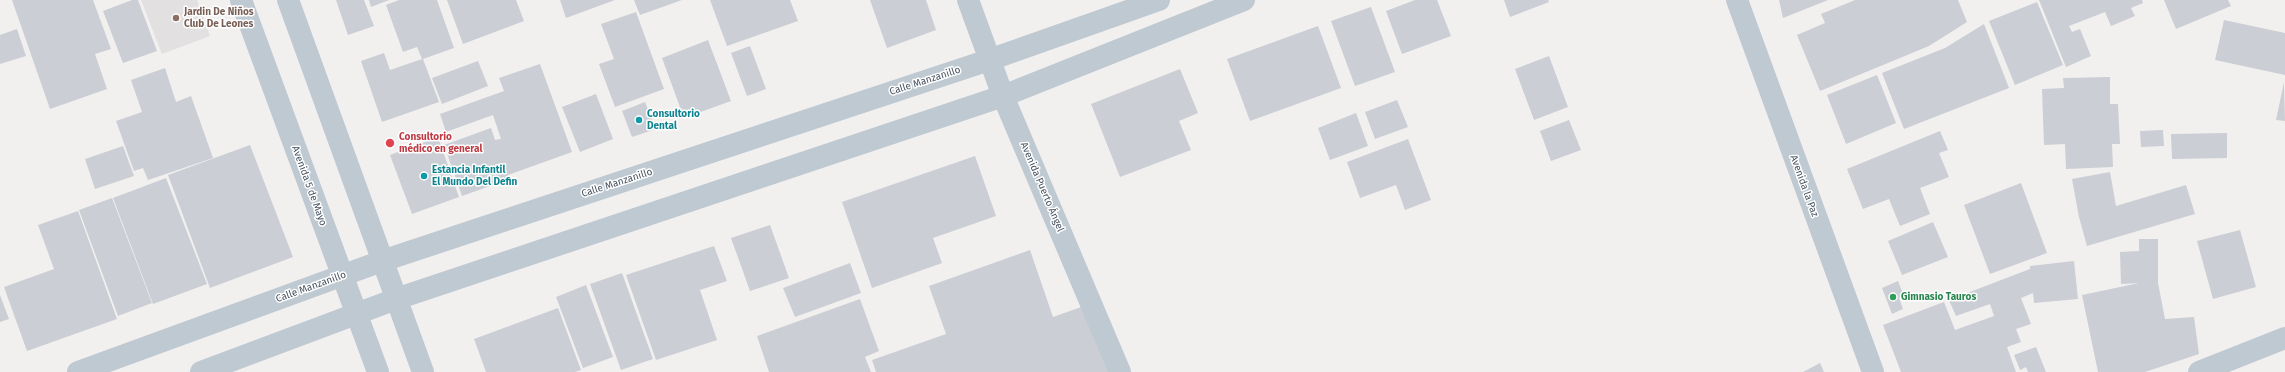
<!DOCTYPE html>
<html>
<head>
<meta charset="utf-8">
<style>
	body { margin:0 }
	canvas { display:block; background:#f2efef }
</style>
</head>
<body>
<canvas width="2285" height="372"></canvas>
<script>
const ctx = document.querySelector('canvas').getContext('2d');
ctx.lineJoin = 'round';
function fill(path, color) { ctx.fillStyle = color; ctx.fill(path, 'evenodd'); }
function trace(path, color, width, dash) { ctx.strokeStyle = color; ctx.lineWidth = width; ctx.lineCap = dash ? 'butt' : 'round'; ctx.setLineDash(dash || []); ctx.stroke(path); }
function drawText(font, color, halo, rows, align = 'center') {
  ctx.font = font + ' "Fira Sans",sans-serif'; ctx.lineWidth = 3; ctx.setLineDash([]); ctx.textBaseline = 'middle'; ctx.strokeStyle = halo; ctx.fillStyle = color; for (const [text, x, y, turn = 0] of rows) {
    ctx.save(); ctx.translate(x, y); ctx.rotate((+turn || 0) * Math.PI / 180); ctx.textAlign = isNaN(turn) ? turn : align; if (halo) ctx.strokeText(text, 0, 0); ctx.fillText(text, 0, 0); ctx.restore();
  }
}
fill(new Path2D(`
	M141,0h56l13,36 -48,18z`), '#e3e0e1');
fill(new Path2D(`
	M12,0h81l18,49 -16,5 12,35 -57,20z
	M132,0h6l19,51 -34,12 -20,-52z
	M336,0h28l10,26 -26,9z
	M369,0h20l-18,7z
	M399,0h38l17,48 -31,11 16,43 -57,20 -21,-61 23,-8 6,17 32,-11 -5,-12 -14,5 -17,-47z
	M447,0h69l8,21 -61,23z
	M560,0h55l-49,18z
	M634,0h48l-42,15z
	M710,0h80l8,21 -71,25z
	M870,0h56l10,30 -49,18z
	M1415,0h22l14,36 -49,18 -16,-43z
	M1504,0h44l1,2 -39,15z
	M1779,0h49l-45,18z
	M1855,0h103l9,22 -38,24 -109,45 -23,-56 28,-12 -4,-9z
	M2039,0h103l1,3 -12,5 4,8 -24,10 -6,-14 -36,14 3,6 8,-3 11,27 -25,11z
	M2164,0h64l3,6 -55,23z
	M2037,2l26,63 -48,20 -26,-64z
	M1371,7l24,65 -40,14 -24,-65z
	M636,12l28,77 -49,18 -16,-43 15,-5 -13,-35z
	M2224,20l61,13v42l-70,-15z
	M1984,24l25,64 -105,41 -22,-56 63,-25z
	M1318,26l23,62 -91,33 -23,-62z
	M17,29l9,27 -26,8v-29z
	M708,40l23,61 -47,17 -22,-60z
	M750,46l16,43 -19,7 -16,-43z
	M1549,56l19,51 -34,13 -19,-51z
	M478,61l10,25 -46,18 -10,-26z
	M540,64l32,88 -64,23 2,4 -48,17 -18,-51 47,-17 4,12 6,-1 -8,-24 -47,17 -6,-18 64,-23 -5,-13z
	M165,68l11,34 15,-6 22,62 -65,22 -5,-12 -9,3 -18,-50 26,-9 -11,-32z
	M1180,69l18,44 -19,8 12,29 -71,27 -29,-73z
	M1877,75l19,48 -50,21 -19,-49z
	M2110,77v27h8l2,40h-8l1,23 -47,2 -1,-25 -21,1 -2,-56 22,-1 -1,-10z
	M2284,82l1,39 -9,-1z
	M596,94l17,45 -33,13 -18,-45z
	M1397,100l11,27 -33,12 -10,-27z
	M645,102l11,27 -24,8 -10,-26z
	M1356,113l12,33 -38,14 -12,-32z
	M1569,120l12,30 -30,11 -11,-30z
	M2163,130l1,16 -23,1 -1,-16z
	M1940,131l8,19 -9,3 10,24 -29,11 10,26 -30,12 -11,-27 -26,10 -16,-40z
	M2227,133v25l-55,1 -1,-25z
	M438,137l21,60 -47,17 -22,-59z
	M1408,139l23,61 -26,10 -9,-25 -36,13 -13,-36z
	M250,145l43,112 -83,31 -42,-113z
	M123,146l11,30 -39,13 -10,-30z
	M975,156l21,60 -63,22 9,25 -70,25 -30,-86z
	M2110,172l6,34 70,-21 9,29 -108,32 -8,-29 -7,-38z
	M166,178l41,106 -54,20 -40,-106z
	M2021,183l26,70 -57,21 -26,-69z
	M112,198l40,105 -34,13 -39,-106z
	M78,211l39,108 -90,32 -23,-64 50,-18 -16,-44z
	M1933,222l15,35 -46,18 -14,-34z
	M770,225l19,53 -39,13 -19,-53z
	M2240,230l16,57 -43,12 -16,-58z
	M2139,239h19v44l7,36 29,-2 5,37 -54,18h-47l-16,-77 57,-12 -18,1 -1,-32 19,-1z
	M714,246l13,35 -27,9 17,50 -61,20 -30,-85z
	M1030,250l23,67 34,-12 24,67h-235l-4,-12 74,-26 -17,-48z
	M2074,261l4,38 -44,4 -1,-10 -12,5 10,26 -15,5 5,13 -14,5 9,25h-115l-18,-47 61,-23 11,28 39,-14 -4,-12 -34,12 -7,-16 81,-31v-3z
	M850,263l11,30 -66,24 -12,-29z
	M622,273l31,86 -32,11 -31,-86z
	M1898,281l6,15 -5,2 4,11 -11,5 -10,-26z
	M586,285l27,72 -30,11 -27,-71z
	M0,295l9,24 -9,3z
	M860,299l19,52 -14,6 6,15h-102l-12,-36z
	M558,308l23,62 -6,2h-89l-12,-33z
	M2036,347l10,25h-18l-2,-5 -6,3 -6,-15z
	M1820,363l4,9h-21z`), '#cbced4');
trace(new Path2D(`
	M241,0l137,372
	M288,0l135,372
	M968,0l35,96 117,276
	M1737,0l136,372
	M78,372l304,-111 607,-201 170,-60
	M201,372l195,-73 607,-203 241,-96
	M2199,372l86,-34`), '#bec9d2', 22);
for (const [x, y, r, color] of [
	[176,18,4,"#8d6e63"],
	[639,120,4,"#0f9aa8"],
	[390,143,5,"#e0444e"],
	[424,176,4,"#0f9aa8"],
	[1893,297,4,"#2e9e5b"]
]) { const dot = new Path2D(); dot.arc(x, y, r, 0, 2 * Math.PI); ctx.fillStyle = color; ctx.fill(dot); trace(dot, '#fff', 1.5); }
drawText('bold 10px', '#785e54', '#fff', [
	["Jardin De Niños",184,12],
	["Club De Leones",184,24]
], 'left');
drawText('10px', '#45515f', '#fff', [
	["Calle Manzanillo",925,81,-18],
	["Calle Manzanillo",617,183,-18],
	["Avenida 5 de Mayo",309,186,70],
	["Avenida la Paz",1804,186,70],
	["Avenida Puerto Ángel",1042,187,67],
	["Calle Manzanillo",311,287,-20]
]);
drawText('bold 10px', '#0d838f', '#fff', [
	["Consultorio",647,114],
	["Dental",647,126],
	["Estancia Infantil",432,170],
	["El Mundo Del Defin",432,182]
], 'left');
drawText('bold 10px', '#be3a42', '#fff', [
	["Consultorio",399,137],
	["médico en general",399,149]
], 'left');
drawText('bold 10px', '#27864d', '#fff', [
	["Gimnasio Tauros",1901,297]
], 'left');
</script>
</body>
</html>
